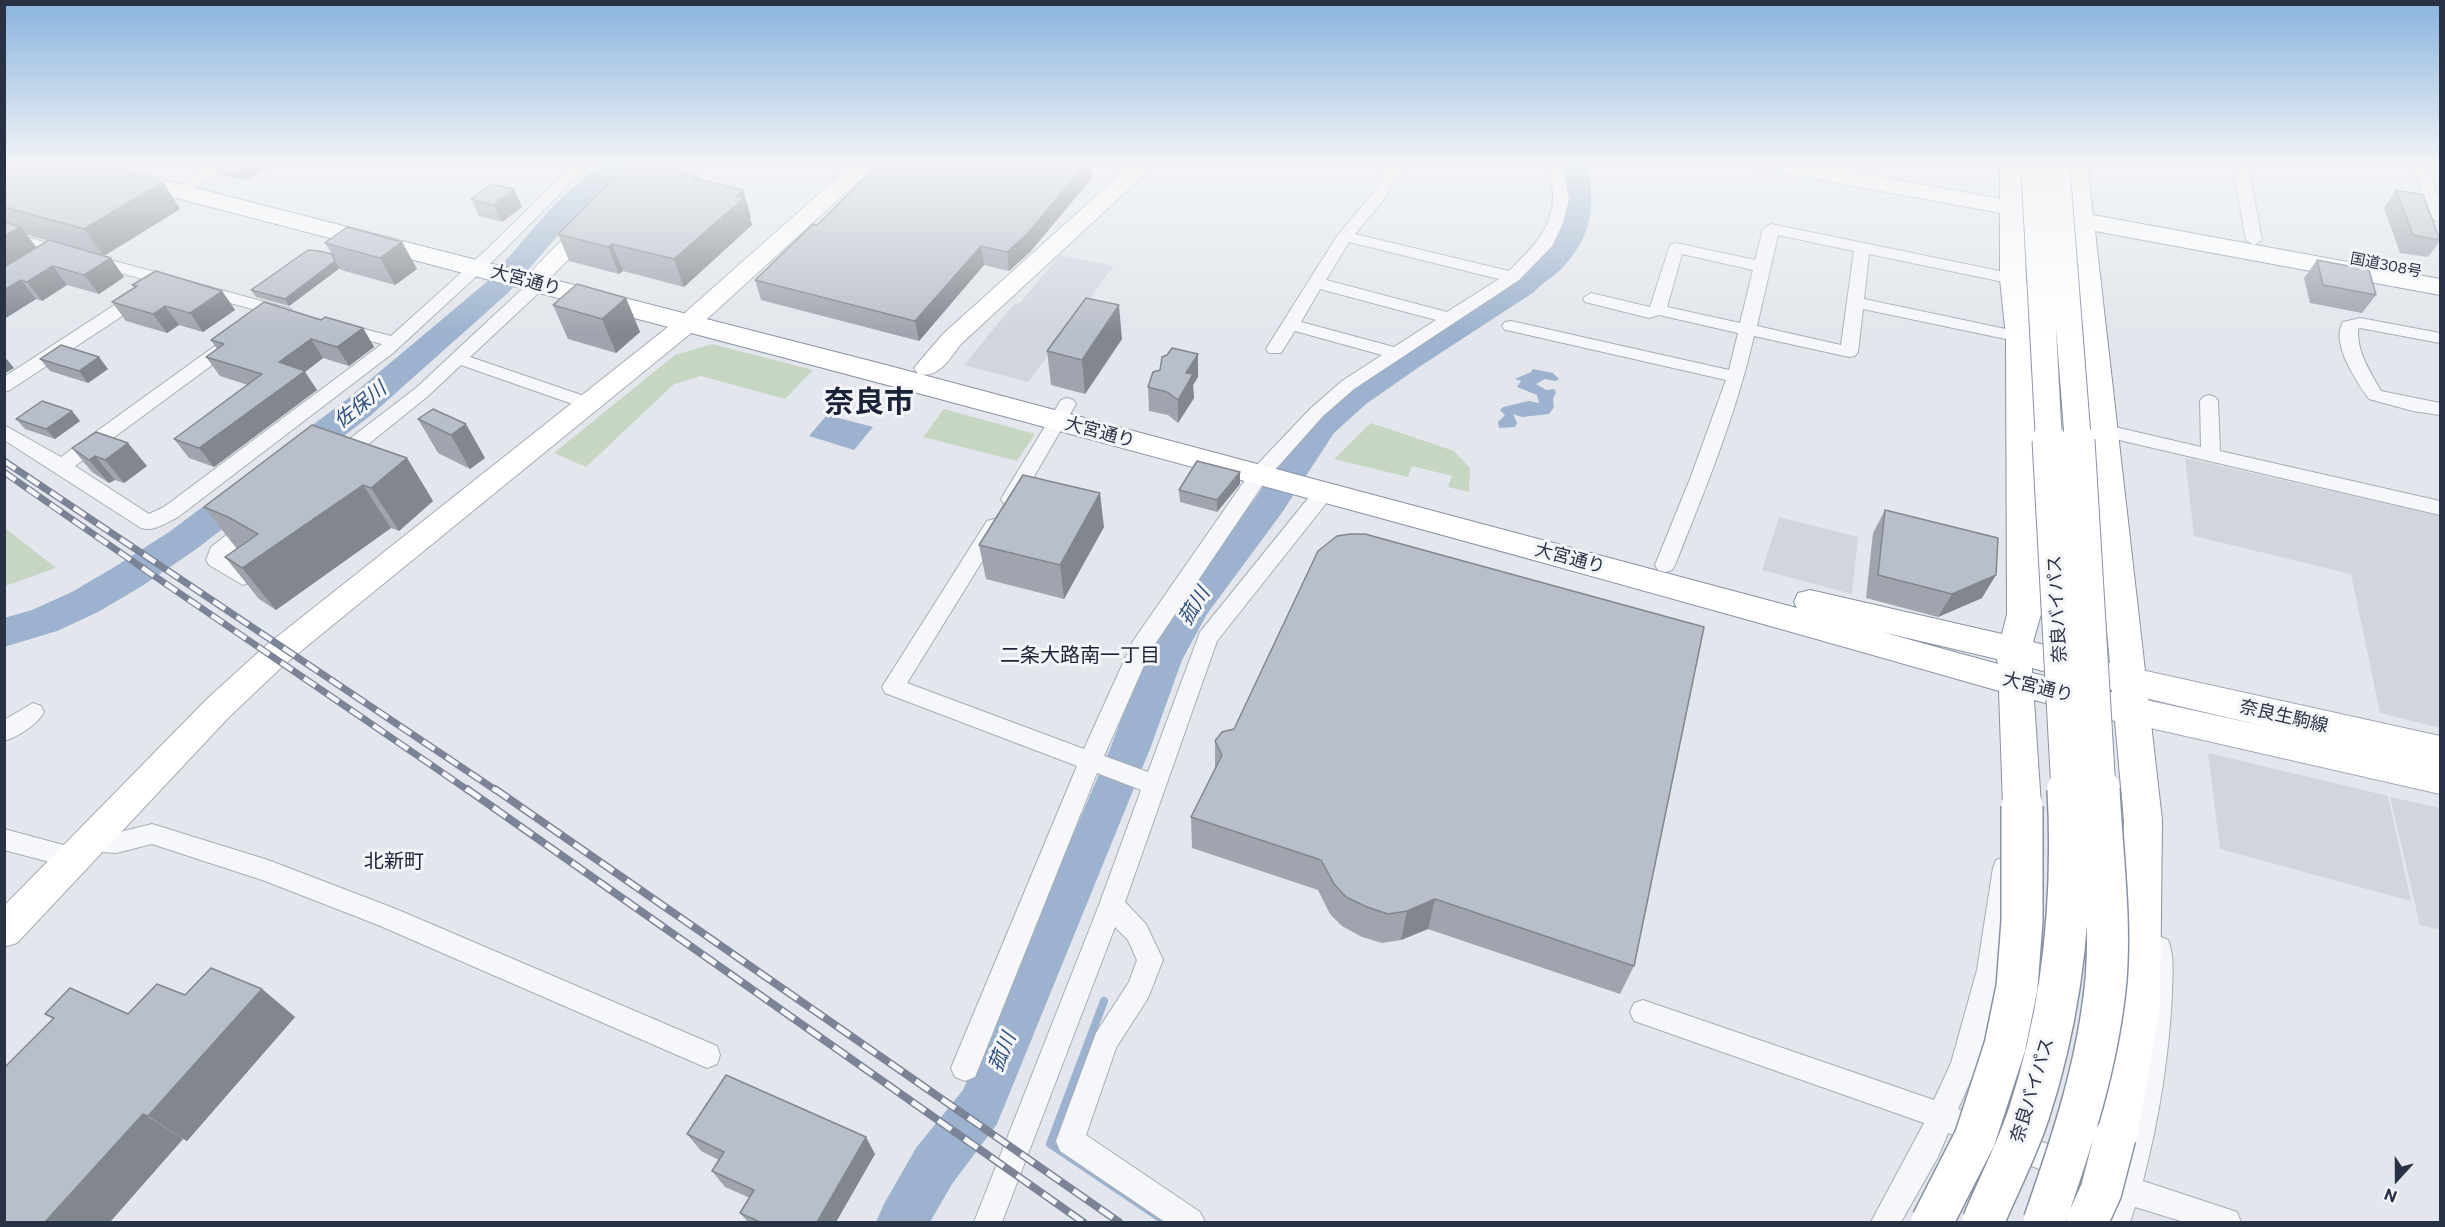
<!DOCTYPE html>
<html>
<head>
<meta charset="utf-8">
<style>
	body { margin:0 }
	#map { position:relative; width:2445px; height:1227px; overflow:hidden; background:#e3e6ec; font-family:Commissioner,sans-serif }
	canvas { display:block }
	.frame { position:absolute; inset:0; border:6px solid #293245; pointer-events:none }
	.north { position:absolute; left:2367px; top:1149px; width:60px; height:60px; -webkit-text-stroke:4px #f3f5f9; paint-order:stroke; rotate:201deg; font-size:16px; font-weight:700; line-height:24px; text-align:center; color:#293245 }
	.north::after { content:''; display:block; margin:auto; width:21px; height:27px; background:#293245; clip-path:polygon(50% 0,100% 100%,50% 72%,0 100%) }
</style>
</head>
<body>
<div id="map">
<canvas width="2445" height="1227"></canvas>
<div class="frame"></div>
<div class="north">N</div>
</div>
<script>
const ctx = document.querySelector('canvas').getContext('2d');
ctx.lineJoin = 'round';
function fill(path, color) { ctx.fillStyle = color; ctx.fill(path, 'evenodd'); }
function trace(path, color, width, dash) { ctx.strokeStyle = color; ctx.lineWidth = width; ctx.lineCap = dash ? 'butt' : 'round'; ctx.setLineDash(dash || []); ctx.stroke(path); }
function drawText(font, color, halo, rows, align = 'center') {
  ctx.font = font + ' Commissioner,"Noto Sans JP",sans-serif'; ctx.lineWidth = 6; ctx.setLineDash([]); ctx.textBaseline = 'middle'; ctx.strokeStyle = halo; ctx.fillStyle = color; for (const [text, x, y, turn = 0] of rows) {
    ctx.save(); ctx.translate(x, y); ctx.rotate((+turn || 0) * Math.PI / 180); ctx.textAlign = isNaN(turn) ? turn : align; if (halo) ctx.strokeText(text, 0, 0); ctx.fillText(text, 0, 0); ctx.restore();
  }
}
fill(new Path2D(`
	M1060,255l54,11 -86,116 -64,-17 50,-61 6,-1z
	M2185,458l255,58v212l-60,-15 -29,-139 -157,-38z
	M1779,517l79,20 -6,57 -90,-24z
	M2208,753l180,43 23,105 -191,-52z
	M2390,797l50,11v122l-20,-5z`), '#d0d5de');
fill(new Path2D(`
	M712,344l101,26 -28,29 -84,-23 -27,8 -88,83 -32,-14 121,-98z
	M944,409l91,25 -18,27 -94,-24z
	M1371,423l83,28 16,17 -1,24 -21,-5 4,-11 -40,-10 -4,11 -74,-18z
	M5,528l51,40 -51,18z`), '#c7d6c3');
fill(new Path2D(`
	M1533,369l20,4 6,6 -3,2 -11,-2 -9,5 10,6 8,-1 2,3 -3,7 1,8 -5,7 -27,3 -9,-3 4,9 -2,4 -16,1 -1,-6 7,-7 -5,-5 3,-3 26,-6 10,2 -2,-8 -20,-8 4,-6 -6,-2 16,-7z
	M827,415l46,12 -19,23 -45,-14z`), '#9cb2ce');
trace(new Path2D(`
	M1104,1001l-54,143 116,78`), '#9cb2ce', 8);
fill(new Path2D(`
	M601,162h28l-57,57 -63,73 -139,124 -175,134 -53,36 -44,26 -41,19 -53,16v-29l28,-8 40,-18 44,-26 53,-34 177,-132 143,-120 63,-73z
	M1560,162h26c11,40 6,75 -23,105 -9,10 -20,15 -29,25l-115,75 -53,37 -32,29 -53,81 -74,100 -25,46 -32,89 -153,375 -45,60 -22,38h-54l8,-18 32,-56 47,-58 147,-341 34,-89 36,-65 77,-99 53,-79 34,-27 53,-37 117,-73c8,-11 19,-16 28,-25 26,-26 26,-60 18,-93z`), '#9cb2ce');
const street = new Path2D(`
	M217,162h17l-49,33h-10l-3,-3 3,-3z
	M576,162h16l-97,97 -102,94 -215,164c-12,6 -24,15 -37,11l-137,-88v-15l57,32 165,-119h12l3,4 -3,4 -163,120 74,48 15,-7 218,-163 -47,-12 -3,-4 3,-4 6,-1 50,13 92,-83z
	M1391,162h14l-20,36 -30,36 154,37c21,-21 42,-40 44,-71 1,-12 -4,-26 -5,-38h14l7,37 -6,24 -11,23 -33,34 -165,109 -31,27 -57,64 -115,170 -47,106 44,16 52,-140 118,-146 7,-2 7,2 3,5 -3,5 -115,145 -92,261 21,22 17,36 -15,38 -32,50 -30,87 114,77 5,10h-40l-105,-71 -4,-10 40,-108 33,-51 8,-22 -9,-20 -13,-13 -113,295h-28l125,-317 42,-115 -44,-17 -122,304 -10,4 -10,-4 -4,-9 126,-302 -192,-73 -3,-6 105,-166 7,-2 7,2 3,5 -97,157 177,66 49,-108 119,-171 59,-62 31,-27 40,-26 -87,-24 -14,22h-12l-3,-4 71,-113 36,-43zM1349,242l150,37 -52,33 -121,-32zM1320,289l116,31 -42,27 -93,-25z
	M2410,162h14l16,38v22l-6,-2 -2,-3z
	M2242,170l8,5 12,65 -8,5 -8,-5 -12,-65z
	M1771,224l248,51 2,4 -8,5 -144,-30 -5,45 156,33 6,1 3,4 -3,4 -6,1 -157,-33 -5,43 -3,4 -6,1 -95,-21c-18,79 -49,154 -79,229l-3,5 -7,2 -7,-2 -3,-5 35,-86 36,-99 -215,-49 -6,-1 -3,-4 3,-4 6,-1 218,49 9,-37 -79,-18 -10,3 -64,-16 -2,-4 8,-5 59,14 20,-62 6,-2 79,17 8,-31zM1778,235l76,16 -13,94 -84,-19zM1682,254l71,16 -13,53 -73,-16z
	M4,231l287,78 2,4 -2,4 -6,1 -281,-77z
	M539,278l8,5 -2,4 -75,70 123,42 3,4 -3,4h-12l-120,-42 -33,31 -83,67 -7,1 -7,-1 -2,-5 2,-5 85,-65 117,-109z
	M142,290l6,1 2,4 -2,4 -138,91 -6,2v-15l132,-86z
	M2360,318l80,15v10l-80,-15 -2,1c-1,24 12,42 23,62l59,12v12l-27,-4 -44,-12c-12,-17 -39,-56 -26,-77z
	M2209,395l6,2 3,4 2,50 220,50v14l-338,-79 -7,-2 -2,-4 2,-4 7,-2 99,23 -1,-46 3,-4z
	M1067,398l6,2 3,4 -58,100 -7,2 -7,-2 -3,-5 3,-5 57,-94z
	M254,517l7,2 3,5 -3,5 -34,28 23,15 3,5 -3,5 -7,3 -34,-20 -3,-5 5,-13 36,-28z
	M33,703l8,3 3,6c-6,12 -26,25 -40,29v-21z
	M152,824l116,36 128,49 321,137 3,9 -3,9 -10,4 -329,-143 -113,-44 -113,-37 -36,9 -31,-2 3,7 -3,7 -9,4 -72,-19v-21l78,21 -3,-7 3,-7 9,-3h25z
	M2005,857l9,3 3,8 -14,102 -25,94 -20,45 159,62c21,-73 29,-147 29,-223l4,-8 9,-4 9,4c7,16 4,37 4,54 -3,63 -13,125 -29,187l94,31 4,10h-57l-49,-15 -5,15h-28l8,-25 -162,-64 -10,24 -37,65h-30l53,-99 -281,-99 -9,-3 -4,-9 4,-9 9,-3 291,100 17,-37 26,-93 16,-102 3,-8z`);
const secondary = new Path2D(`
	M640,162h23l-110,113 -8,2 -8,-2 -4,-5 4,-5z
	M855,162h24l-183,167 -411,335 -56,53 -212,226 -13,4v-41l203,-207 56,-51 415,-329z
	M1134,162h24l-197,182c-12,15 -22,35 -43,30l-4,-6 29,-34z`);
const primary = new Path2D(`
	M1749,162h50l213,39 9,2 3,5 -3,5 -9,2 -251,-46 -8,-2z
	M2128,667l312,69v58l-320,-73 -6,-10 6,-10 12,-4 132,29 -148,-35 -5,-10 5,-10z`);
const highway = new Path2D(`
	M54,162h40l792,203 911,243 -3,-6 4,-9 12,-3 192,44 5,-20 -1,-277 -6,-58v-117h24l2,117 8,58 7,277 -8,28 77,21 -41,-437 -17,-4 -3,-5 3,-5 16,-1 -5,-49h24l6,53 347,64v16l-345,-64 67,589 -2,187 -23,130 -6,16 -16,6 -16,-6 -6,-16 25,-130 6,-187 -9,-99 -81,-21 7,106 -6,11 -13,5 -13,-5 -6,-11 -4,-115c-645,-185 -1293,-355 -1941,-524zM1882,632l115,27 1,5zM2032,668l80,22v2l-80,-19z`);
trace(street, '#a7acb7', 2);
trace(secondary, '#a7acb7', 2);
trace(primary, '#a1a9b8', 2);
trace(highway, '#8992a4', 2);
fill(street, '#f6f7fa');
fill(secondary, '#fff');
fill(primary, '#fff');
fill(highway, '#fff');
const railFar1 = new Path2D(`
	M4,461l493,330
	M4,472c154,108 310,212 465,319`);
const rail = new Path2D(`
	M467,789l616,433
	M495,789l624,433`);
trace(railFar1, '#7b8497', 7);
trace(rail, '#7b8497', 8);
trace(railFar1, '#f3f5f9', 4.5, [14]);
trace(rail, '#f3f5f9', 5, [16]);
const highwayBridgeFar2 = new Path2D(`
	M2034,162l15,280
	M2056,162l22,280`);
const highwayBridgeFar1 = new Path2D(`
	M2049,440l19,351
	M2078,440l21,351`);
const highwayBridge = new Path2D(`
	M1932,1222l43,-84 30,-92 12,-59 5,-66v-115
	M1983,1222c15,-36 34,-72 46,-109 34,-104 45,-215 39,-324
	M2044,1222c28,-80 54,-157 62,-242 5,-62 -4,-128 -7,-191
	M2087,1222l14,-31 14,-54`);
trace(highwayBridgeFar2, '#8992a4', 28, []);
trace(highwayBridgeFar1, '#8992a4', 35, []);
trace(highwayBridge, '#8992a4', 44, []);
trace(highwayBridgeFar2, '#fff', 26);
trace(highwayBridgeFar1, '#fff', 33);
trace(highwayBridge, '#fff', 41);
fill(new Path2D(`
	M4,162l159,20 17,27 -76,47 -35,-10 55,31 -25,17 -32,-9 -25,16 -6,-2 -32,20zM27,235l22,6 -12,7z
	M171,162h104l-28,18 -28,-5 -7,-12 -11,6z
	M1087,162h3l2,16 -62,74 -21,19 -25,-6 -65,76 -158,-41 -6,-20 62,-55z
	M697,174l3,6 51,37 -1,1 2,7 -68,62 -61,-16 -4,3 -50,-13 -11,-27z
	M2396,190l44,48v3l-12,16 -28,-4 -16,-45z
	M471,199l51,8 -20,15 -23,-6z
	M402,242l15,27 -22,16 -54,-15 -1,-2 -51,38 -33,-9 -5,-7 81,-36 -7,-11z
	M2317,260l59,35 -14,18 -52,-10 -6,-25z
	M132,285l90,6 13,19 -32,22 -24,-7 -12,8 -41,-12 -14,-19 22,-14z
	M626,298l14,34 -24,21 -48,-14 -15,-34z
	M321,320l42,8 11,19 -25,19 -26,-8 -18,14 12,18 -103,77 -25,-9 -15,-19 74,-54 -28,-9 -14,-19 11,-8 -6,-9z
	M1122,339l-37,55 -34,-9 -4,-34z
	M40,359l68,10 -20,14 -38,-12z
	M1198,377l-5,8 1,13 -16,25 -10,-8 -19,-4 -1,-24z
	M433,409l52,49 -15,11 -32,-16 -20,-34z
	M72,411l8,10 -25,18 -30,-10 -9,-10z
	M72,448l75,18 -23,17 -9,-3 -6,3 -17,-11z
	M407,458l26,43 -34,30 -8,-3 -115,82 -17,-11 -34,-42 12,-8 -33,-42z
	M1240,472v12l-23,28 -37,-10 -1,-12z
	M1885,510l97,88 -44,19 -72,-19 7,-65z
	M1104,527l-40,72 -78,-20 -7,-34z
	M1215,741l419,225 -14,28 -192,-65 -27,11 -19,3 -20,-6 -20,-11 -12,-12 -12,-24 -126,-42 -1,-31 24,-49z
	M262,989l33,28 -108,124 -4,-2 -73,83 -57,-203 -8,-5h83l57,-19z
	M687,1134l188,20 -39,68h-88l-8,-9 10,-15 -25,-11 -13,-16 7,-11 -18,-9z`), '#9fa4ae');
fill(new Path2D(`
	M4,162h24l-24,27z
	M197,162h14l1,1 -11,6z
	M237,162h38l-28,18z
	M1087,162h3l2,16 -62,74 -21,19 -2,-19z
	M697,174l9,27 -14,-23z
	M163,182l17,27 -76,47 -20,-27z
	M514,189l8,18 -20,15 -8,-17z
	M743,190l8,27 -1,1 2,7 -68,62 -10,-28z
	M21,227l20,27 -30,18 -7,-8v-28z
	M402,242l15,27 -22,16 -15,-27z
	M612,244l11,27 -4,3 -11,-27z
	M981,246l3,19 -65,76 -4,-20z
	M111,258l13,19 -25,17 -15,-19z
	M335,261l5,7 -51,38 -4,-7z
	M53,266l14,19 -25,16 -15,-19z
	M21,280l15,19 -32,20v-29z
	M222,291l13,19 -32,22 -13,-19z
	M626,298l14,34 -24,21 -14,-34z
	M1119,305l3,34 -37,55 -3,-34z
	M165,306l14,19 -12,8 -14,-19z
	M363,328l11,19 -25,19 -12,-19z
	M311,339l12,19 -18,14 12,18 -103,77 -15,-19 80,-86z
	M1198,354v23l-5,8 1,13 -16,25v-23l8,-27z
	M4,356l10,12 -10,6z
	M99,357l9,12 -20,14 -9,-12z
	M72,411l8,10 -25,18 -9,-10z
	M466,424l19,34 -15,11 -19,-34z
	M128,443l19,23 -23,17 -19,-23z
	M95,456l20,24 -6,3 -20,-23z
	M407,458l26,43 -34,30 -28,-43z
	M1240,472v12l-23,28v-12z
	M363,485l28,43 -115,82 -34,-42z
	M1100,493l4,34 -40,72 -4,-34z
	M1996,575l-14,23 -44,19 14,-23z
	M1435,899l-7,30 -27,11 6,-29z
	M262,989l33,28 -108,124 -39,-25z
	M143,1114l40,25 -73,83h-65z
	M866,1137l9,17 -39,68h-19z`), '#82868d');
const building = new Path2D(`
	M14,162h64l17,4 5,-2 63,18 -79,47 -80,-22v-40z
	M630,162h14l53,12 -5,4 51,12 -7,6 8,2 -70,61 -62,-15 -4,3 -50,-13z
	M881,162h206l-59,71 -21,19 -26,-6 -66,75 -160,-41 58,-56 4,1z
	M491,184l23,5 -20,16 -23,-6z
	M2396,190l27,5 17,45 -27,-5z
	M4,222l17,5 -17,9z
	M347,227l55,15 -22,16 -55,-15z
	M49,240l62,18 -27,17 -31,-9 -26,16 -6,-2 -17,10v-23z
	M308,250l11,1 13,3 3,7 -50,38 -34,-9z
	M2317,260l52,10 7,25 -53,-10z
	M156,271l66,20 -32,22 -25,-7 -12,8 -41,-12 25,-16 -5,-1z
	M577,284l49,14 -24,21 -49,-14z
	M1086,298l33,7 -37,55 -35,-9z
	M264,302l57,18 4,-3 38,11 -26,19 -26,-8 -32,23 26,9 -106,77 -25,-9 88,-65 -56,-17 18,-13 -13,-4z
	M61,345l38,12 -20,14 -39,-12z
	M1172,348l26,6 -12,19 7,1 -15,26 -11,-8 -19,-5 5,-15 7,-2 2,-13 5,-2z
	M42,401l30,10 -26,18 -30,-10z
	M433,409l33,15 -15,11 -33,-16z
	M312,425l95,33 -36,30 -8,-3 -121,83 -17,-11 33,-23 -30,-17 -24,-10z
	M96,432l32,11 -23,17 -10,-4 -6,4 -17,-12z
	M1197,461l43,11 -23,28 -38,-10z
	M1023,475l77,18 -40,72 -81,-20z
	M1885,510l113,28 -2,37 -44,19 -74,-19z
	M1351,534h14l339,93 -70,339 -199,-67 -28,12 -19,3 -21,-7 -21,-10 -12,-13 -13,-24 -130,-43 31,-62 -7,-14 7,-9 12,-3 84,-178 19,-15z
	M211,968l51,21 -114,127 -5,-2 -98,108h-41v-154l50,-50 -9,-4 25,-26 58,26 29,-30 28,11z
	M726,1075l140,62 -49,85h-57l-20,-9 14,-23 -42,-19 12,-19 -37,-18z`);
fill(building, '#b9bfca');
trace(building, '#82868d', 1.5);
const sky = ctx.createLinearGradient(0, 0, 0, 334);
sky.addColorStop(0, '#89b3de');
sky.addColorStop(0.49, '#f2f4f6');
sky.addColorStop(1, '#f2f4f600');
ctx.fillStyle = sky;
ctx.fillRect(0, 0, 2445, 334);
drawText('15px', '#293245', '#f3f5f9', [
	["国道308号",2386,265,11]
]);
drawText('18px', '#293245', '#f3f5f9', [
	["大宮通り",526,280,15],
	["大宮通り",1100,432,15],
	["大宮通り",1570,558,15],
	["奈良バイパス",2057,609,-93],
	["大宮通り",2038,687,14],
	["奈良生駒線",2284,716,13],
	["奈良バイパス",2032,1090,-73]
]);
drawText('italic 20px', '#304f7d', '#f3f5f9', [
	["佐保川",360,405,-39],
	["菰川",1194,606,-58],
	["菰川",1002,1052,-68]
]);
drawText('20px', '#1b2336', '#f3f5f9', [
	["二条大路南一丁目",1080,655],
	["北新町",394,861]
]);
drawText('bold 30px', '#1b2336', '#f3f5f9', [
	["奈良市",869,402]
]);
</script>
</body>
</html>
